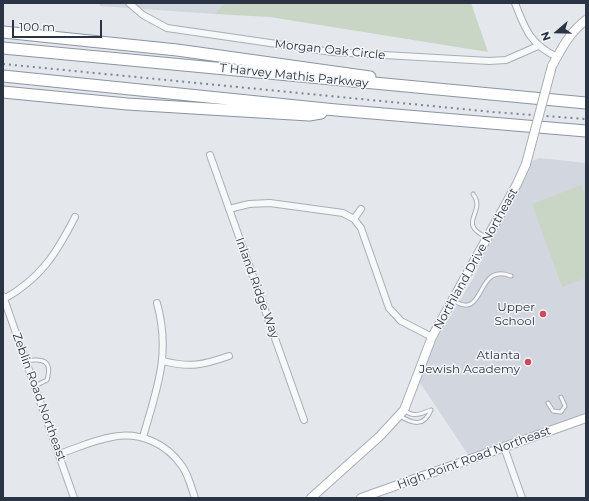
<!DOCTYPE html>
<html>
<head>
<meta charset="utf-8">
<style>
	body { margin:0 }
	#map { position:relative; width:589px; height:501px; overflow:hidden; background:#e4e7ec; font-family:Montserrat,sans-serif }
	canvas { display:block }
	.frame { position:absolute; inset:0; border:4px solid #2b3445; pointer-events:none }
	.north { position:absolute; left:537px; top:12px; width:40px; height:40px; -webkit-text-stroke:3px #f4f6f9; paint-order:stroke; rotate:250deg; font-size:11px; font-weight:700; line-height:16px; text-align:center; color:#2b3445 }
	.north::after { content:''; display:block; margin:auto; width:14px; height:18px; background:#2b3445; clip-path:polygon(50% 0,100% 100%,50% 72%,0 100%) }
	.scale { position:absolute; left:12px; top:20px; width:90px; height:18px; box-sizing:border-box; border:2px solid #2b3445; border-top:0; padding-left:5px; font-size:12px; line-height:14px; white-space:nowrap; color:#2b3445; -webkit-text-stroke:3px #f4f6f9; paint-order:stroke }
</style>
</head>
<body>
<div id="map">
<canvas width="589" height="501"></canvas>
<div class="frame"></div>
<div class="north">N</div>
<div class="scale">100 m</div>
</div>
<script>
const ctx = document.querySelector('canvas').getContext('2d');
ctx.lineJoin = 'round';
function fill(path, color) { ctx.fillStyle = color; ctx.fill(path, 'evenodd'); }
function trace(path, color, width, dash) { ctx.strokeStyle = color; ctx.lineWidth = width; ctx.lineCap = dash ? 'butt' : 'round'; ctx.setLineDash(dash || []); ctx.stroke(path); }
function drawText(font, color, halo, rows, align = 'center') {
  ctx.font = font + ' Montserrat,sans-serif'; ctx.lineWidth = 3; ctx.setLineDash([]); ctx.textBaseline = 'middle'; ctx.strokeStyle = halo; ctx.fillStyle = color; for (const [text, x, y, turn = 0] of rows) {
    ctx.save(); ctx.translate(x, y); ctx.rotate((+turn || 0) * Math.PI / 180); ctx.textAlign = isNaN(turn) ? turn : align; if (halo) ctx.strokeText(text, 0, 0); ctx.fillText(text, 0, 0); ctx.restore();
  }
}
fill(new Path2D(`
	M99,3h125l-9,11 -115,-8z
	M539,158l47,5v250l-115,46 -54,-81 21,-41 36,-60 52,-113z`), '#d2d6de');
fill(new Path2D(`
	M224,3h247l17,49 -218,-35 -55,-3z
	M581,185l5,12v81l-24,9 -30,-83z`), '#c9d6c5');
const lane = new Path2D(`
	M473,194c14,18 -17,29 13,43
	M453,300c33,23 22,-39 58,-24
	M26,361c16,-3 27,-1 21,19l-12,6
	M548,403l5,8 8,1 4,-6 -4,-9
	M404,410c10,8 16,4 27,0
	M400,416c13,8 24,11 31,-6`);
const street = new Path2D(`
	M129,3l14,12 24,13 165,24 157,9 17,-1 32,-14
	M515,3c10,26 15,41 42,54
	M210,155l94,265
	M229,209l20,-5 21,-1 73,10 11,6 7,9 28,80 12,13 31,16
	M354,219l7,-10
	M3,296l71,202
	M4,299c37,-21 52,-45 71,-82
	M163,361c27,7 40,4 66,-5
	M143,437c14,-49 28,-83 14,-134
	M504,447l18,51
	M59,454c18,-6 35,-14 53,-17 28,-6 55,7 70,29 7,10 9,21 13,32`);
const secondary = new Path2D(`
	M552,66c10,-18 17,-33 34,-46
	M311,498l69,-62 24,-26 28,-73 85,-153 9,-20
	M361,498l225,-80`);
const highway = new Path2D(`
	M3,32l174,18 193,27
	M3,48l583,55
	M3,76l333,34 250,21
	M3,92l124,12 182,11 12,-2`);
trace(lane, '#a9aeb7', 5);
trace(street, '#a9aeb7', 8);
trace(secondary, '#a9aeb7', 10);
trace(highway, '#8b94a3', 13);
trace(lane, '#f7f8fa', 3);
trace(street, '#f7f8fa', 6);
trace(secondary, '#fff', 8);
trace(highway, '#fff', 11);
trace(new Path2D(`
	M3,64l490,48 93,7`), '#7d8696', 2, [2, 4]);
const secondaryBridge = new Path2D(`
	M526,164l26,-98`);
trace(secondaryBridge, '#a9aeb7', 10, []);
trace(secondaryBridge, '#fff', 8);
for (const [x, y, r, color] of [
	[543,314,4,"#d1495b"],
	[528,362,4,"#d1495b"]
]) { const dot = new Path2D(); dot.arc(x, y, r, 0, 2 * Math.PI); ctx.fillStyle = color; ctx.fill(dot); trace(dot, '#f4f6f9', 1.5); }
drawText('12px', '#2b3445', '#f4f6f9', [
	["Morgan Oak Circle",330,50,6],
	["T Harvey Mathis Parkway",294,76,6],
	["Northland Drive Northeast",476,259,-61],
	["Inland Ridge Way",257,288,70],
	["Zeblin Road Northeast",39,397,70],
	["High Point Road Northeast",474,458,-20]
]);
drawText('12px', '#2b3445', '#f4f6f9', [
	["Upper",535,307],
	["School",535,321],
	["Atlanta",520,355],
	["Jewish Academy",520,369]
], 'right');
</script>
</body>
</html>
